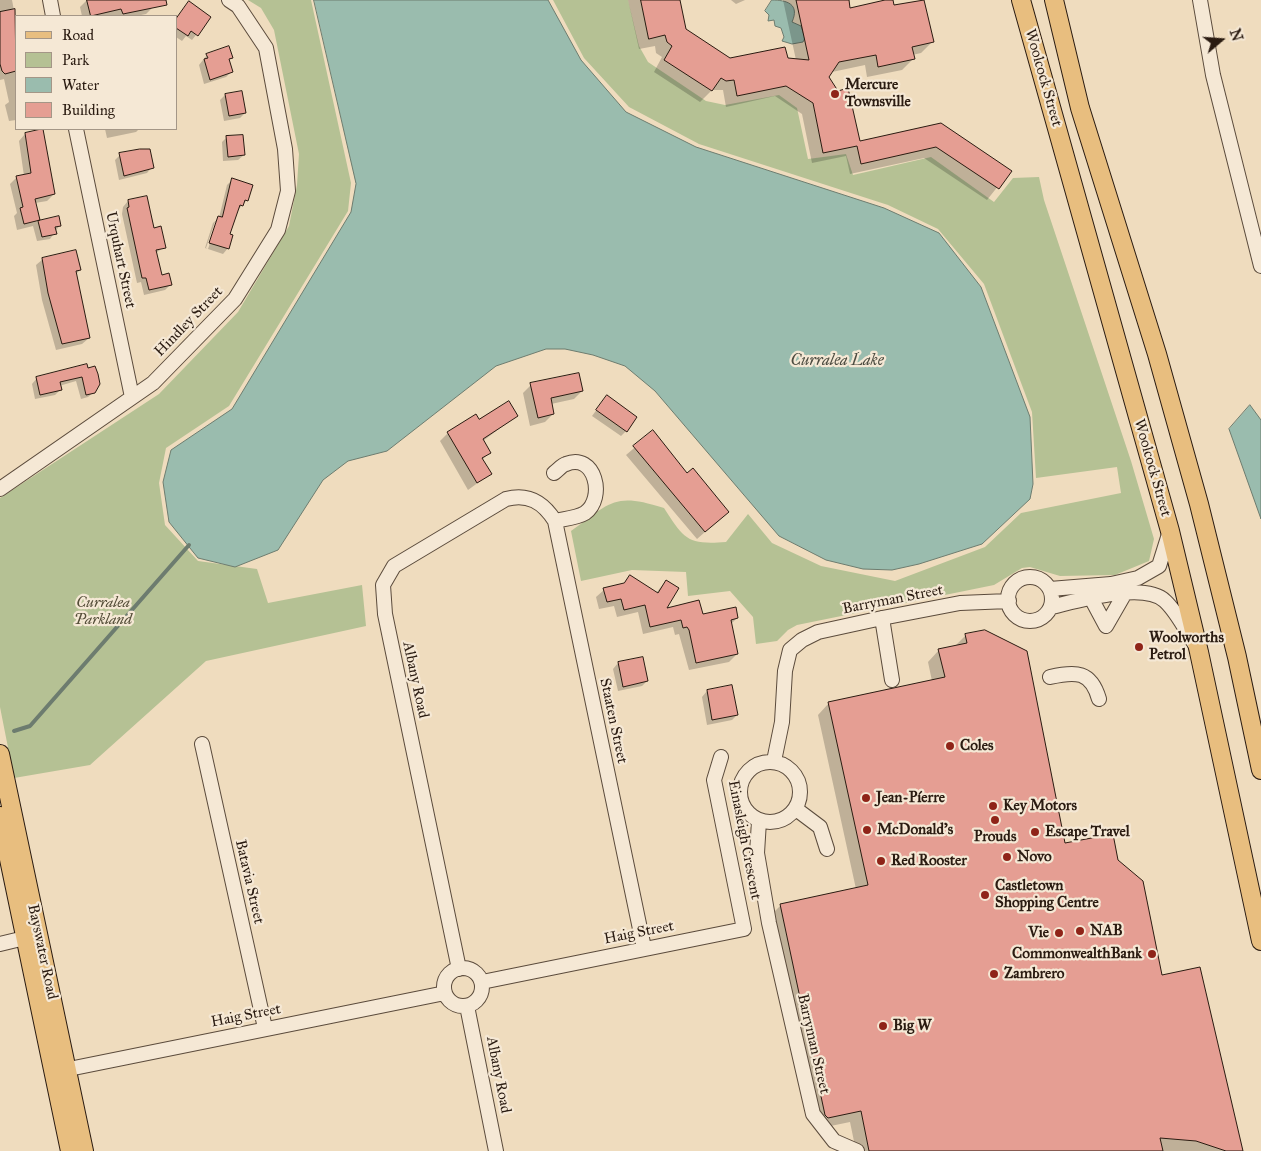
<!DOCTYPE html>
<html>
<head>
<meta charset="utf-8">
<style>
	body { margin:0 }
	#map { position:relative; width:1261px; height:1151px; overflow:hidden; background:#efdcbe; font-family:"IM FELL Great Primer",serif }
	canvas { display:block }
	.legend { position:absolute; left:15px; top:15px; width:162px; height:115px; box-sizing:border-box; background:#f5e8d5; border:1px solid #a49687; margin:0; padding:6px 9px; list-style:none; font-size:15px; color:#2a1b11 }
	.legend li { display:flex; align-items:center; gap:10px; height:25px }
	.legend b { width:25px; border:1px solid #a49687 }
	.north { position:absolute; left:1196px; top:15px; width:50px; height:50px; -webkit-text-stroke:4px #f5e8d5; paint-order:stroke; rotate:72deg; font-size:14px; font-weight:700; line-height:20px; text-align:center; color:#2a1b11 }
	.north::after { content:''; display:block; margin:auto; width:18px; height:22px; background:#2a1b11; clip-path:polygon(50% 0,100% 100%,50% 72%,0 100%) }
</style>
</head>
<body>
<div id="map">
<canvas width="1261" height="1151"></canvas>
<ul class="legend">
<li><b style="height:6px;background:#e8be7f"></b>Road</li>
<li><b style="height:14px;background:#b5c194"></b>Park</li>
<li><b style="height:14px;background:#9abcae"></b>Water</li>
<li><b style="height:14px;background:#e59e93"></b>Building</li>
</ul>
<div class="north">N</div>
</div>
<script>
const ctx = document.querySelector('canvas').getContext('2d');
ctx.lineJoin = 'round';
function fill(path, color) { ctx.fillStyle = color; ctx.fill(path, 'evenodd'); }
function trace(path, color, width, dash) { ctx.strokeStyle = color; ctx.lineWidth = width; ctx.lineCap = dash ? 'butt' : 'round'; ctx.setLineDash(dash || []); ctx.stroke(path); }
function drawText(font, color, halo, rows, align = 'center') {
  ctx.font = font + ' "IM FELL Great Primer",serif'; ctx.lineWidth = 4.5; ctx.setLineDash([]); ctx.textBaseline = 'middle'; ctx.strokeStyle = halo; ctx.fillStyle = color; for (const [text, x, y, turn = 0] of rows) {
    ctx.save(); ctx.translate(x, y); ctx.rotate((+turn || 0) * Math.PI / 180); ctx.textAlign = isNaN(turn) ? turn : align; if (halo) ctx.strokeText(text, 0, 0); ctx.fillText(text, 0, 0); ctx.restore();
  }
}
fill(new Path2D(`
	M248,0h63l40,183 -3,28 -119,195 -63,42 -7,35 6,42 33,36 59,8 11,34 94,-18 4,41 -160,35 -116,104 -76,13 -14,-71v-209l159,-104 79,-82 51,-86 8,-41 2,-31 -25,-124 -13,-22z
	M553,0h75l11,46 9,16 58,39 19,4 54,-10 18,13 11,51 38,-5 7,21 78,-18 63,45 19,-24 26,-1 5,23 87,261 23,78 -5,22 -34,14 -55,1 -30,-9 -8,1 -28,17 -197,40 -9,5 -11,11 -21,3 -3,-27 -23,-26 -42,5 -2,-24 -54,-2 -51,11 -10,-50c40,-29 43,-39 93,-23 20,31 23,37 62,34l22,-28 24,29 49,23 74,15 90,-34 36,-34 100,-20 -4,-26 -81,11 -4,-66 -48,-128 -46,-55 -50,-24 -189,-61 -70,-37 -45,-49z`), '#b5c194');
const water = new Path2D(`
	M314,0h234l33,60 45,52 70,35 188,61 55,25 42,54 49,130 3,67 -3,15 -48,45 -63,20 -27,6 -29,-1 -37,-9 -47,-24 -124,-145 -30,-25 -32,-11 -28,-6h-19l-50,17 -109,85 -39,10 -25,19 -45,70 -43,17 -37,-9 -29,-36 -6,-40 8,-32 61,-41 119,-197 5,-28z
	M772,0c15,0 28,4 20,22l9,4 4,12 -2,4 -11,2 -10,-3 2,-4 -3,-9 -6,-2 -1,-6 -6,1 1,-6 -4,-4z
	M1250,405l11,15v99l-32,-90z`);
fill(water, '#9abcae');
trace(water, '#6d7c6f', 1);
fill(new Path2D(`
	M0,0h12l4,21v99l-7,1 -4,-16 4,-3 -5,-23 -4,1z
	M87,0h64l2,7 -7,7 -10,2h-54l-2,-9z
	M628,0h50l7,29 45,31h66l-13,-60h64l2,9 44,-2 39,35 -11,11 -9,2 1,4 -11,11 -35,7 -2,-12 -33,7 -4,5 31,65 82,-17 69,46 -23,29 -63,-42 -74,16 -4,-18 -34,7 -10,-49 -27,-18 -49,11 -3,-17h-11l-12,12 -46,-30 8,-15 -6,-4 -1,-7 -16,3z
	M731,0h14l-9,4z
	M189,2l21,15 -18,23 -6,-4 -4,5 -6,-4v-18z
	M207,55l24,2 -3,4 3,11 -5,5 -22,7 -5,-19z
	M225,95l20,18 -5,5 -16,3 -4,-21z
	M105,129h34l-3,3 -29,6z
	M42,131l12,63 -7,7 -12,2 4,17 -3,2 22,-5 2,8 -10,14 -13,2 -4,-15 -16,4 -3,-14 3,-3 -7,-29 7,-7 7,-1 -5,-35 6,-7z
	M227,137l17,18 -6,5 -15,1 -1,-19z
	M120,155l32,12 -5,6 -28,7 -4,-20z
	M232,180l15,20 -10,11 -9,24v13l-5,6 -18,-6 8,-25 6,-5 8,-33zM215,222h2l-9,27 -2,-1z
	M128,201l25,28 11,18 -8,6 5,23 9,9 -5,5 -21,5 -3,-13 -4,1 -15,-69 1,-7z
	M43,259l37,11 -4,4 13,64 -7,6 -26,6 -14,-50 -6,-35z
	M86,366l8,26 -6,5 -7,2 -5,-18 -17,5 1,4 -5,5 -20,4 -3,-15 5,-6z
	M531,385l51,6 -8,8 -23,5 2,10 -8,8 -15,4 -7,-33z
	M607,396l19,35 -5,5 -29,-20z
	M516,416l-33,25 7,11 -8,8 8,14 -22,16 -28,-49 8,-8 31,-12z
	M653,432l34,43 41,37 -31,27 -71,-84z
	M630,576l26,17 10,-12 -2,29 73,8 -6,6 6,30 -8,8 -40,8 -10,-36 -4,1 -2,-8 -30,7 -5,-22 -21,5 -3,-11 -15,3 -3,-12 8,-7 19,-6z
	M966,635l98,210 53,15 44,116 80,175h-385l-6,-29 -34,7 -47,-212 11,-11 76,-17 -38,-174 11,-12 103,-22 -4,-19 11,-12 15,-3z
	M618,663l29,18 -5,5 -24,5 -5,-22z
	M707,691l30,24 -5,5 -25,5 -5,-28z`), '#0003');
trace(new Path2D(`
	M14,731l16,-5 159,-181`), '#6d7c6f', 4);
const building = new Path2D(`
	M87,0h79l1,5 -44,9 -2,-5 -30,7z
	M641,0h39l6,29 44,29 55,-11 3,11 21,2 -13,-60h53l1,8 35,-8h8l1,5 30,-5 10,42 -22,5 3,12 -37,8 -2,-12 -37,7 -10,15 9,14 10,-3 12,53 81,-18 71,48 -13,18 -63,-42 -75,17 -4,-18 -34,7 -10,-50 -27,-17 -49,10 -3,-16 -8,1 -5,-3 -9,13 -48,-31 8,-14 -5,-4 -2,-7 -16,4z
	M189,1l22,16 -13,19 -7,-5 -3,5 -12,-8v-9z
	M15,9l1,62 -11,3 -3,-3 -2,-7v-52z
	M229,46l4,12 -4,1 4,13 -23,8 -6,-21 4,-1 -2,-4z
	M242,91l4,22 -17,3 -4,-22z
	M43,129l12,65 -20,5 5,21 -16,4 -4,-16 3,-1 -7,-31 15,-3 -6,-40z
	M243,135l2,20 -17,2 -2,-21z
	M140,149h10l4,19 -30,8 -5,-23z
	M232,178l21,7 -5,16 -3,-1 -2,6 -3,-1 -10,29 3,1 -4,14 -20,-6 9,-27 4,1z
	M147,196l7,32 7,-2 5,22 -10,2 6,25 7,-2 3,12 -23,5 -3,-12h-4l-15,-70 2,-1 -1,-7z
	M59,216l2,10 -6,1 2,7 -15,3 -4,-16z
	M76,250l5,20 -5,1 14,67 -28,6 -14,-51 -6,-35z
	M87,364l1,4 7,-2 3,8 2,10 -5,9 -9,2 -4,-18 -22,5 2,8 -22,5 -4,-18z
	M579,373l4,18 -32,7 3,16 -16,4 -8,-35z
	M607,395l30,22 -10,15 -31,-22z
	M509,401l9,15 -35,23 8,14 -9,5 10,16 -15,9 -30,-51 29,-18 3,5z
	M653,430l34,43 6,-5 36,44 -24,20 -72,-86z
	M630,575l28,18 8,-13 13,8 -12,20 32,-8 4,14 33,-7 2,11 -7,2 7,34 -42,9 -7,-33 -2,-3 -4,1 -2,-8 -31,7 -5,-22 -21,5 -3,-11 -14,3 -4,-14 21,-5z
	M985,630l42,21 38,192 48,-9 5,26 25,21 19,94 38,-8 43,184h-17l-30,-10 -36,-3 3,13h-294l-8,-40 -33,7 -3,-3 -45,-211 88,-19 -40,-183 117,-25 -7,-28 29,-6 -2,-9z
	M643,657l5,24 -25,6 -5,-25z
	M732,685l6,30 -26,5 -5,-30z`);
fill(building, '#e59e93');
trace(building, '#2a1b11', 1);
const minor = new Path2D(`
	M50,0l3,16
	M1200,0l13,75 48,191
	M76,129l56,268
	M554,473c4,-3 8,-8 12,-9 29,-12 40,34 19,49 -8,5 -22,6 -30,8
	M0,489l153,-106 82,-84 43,-69 10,-39 -3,-42 -19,-101 -28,-42 -9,-6
	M1008 599a22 22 0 1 1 44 0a22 22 0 1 1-44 0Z
	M1050,589l61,-5 27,-6 21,-12 11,-35
	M1091,598l15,28
	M1051,607c26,-6 93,-26 114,-6 12,11 20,28 29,42
	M882,618l10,62
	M1106,626l19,-33
	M1050,677c26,-6 41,-6 49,22
	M202,744l63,284
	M774,761l8,-39 3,-51 5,-21 12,-10 16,-8 64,-14 78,-15 49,-2
	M740 792a30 30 0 1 1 60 0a30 30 0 1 1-60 0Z
	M796,809l24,18 7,22
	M759,821l-2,32 12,70 44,191 21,27 23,10
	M0,944l33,-8
	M444 987a19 19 0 1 1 38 0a19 19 0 1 1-38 0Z
	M459,969l-74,-355 -2,-29 11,-19 112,-67c22,-6 37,3 49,22l89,427
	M482,982l262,-53 -30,-149 7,-23
	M467,1006l29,145
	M59,1071l386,-78`);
const major = new Path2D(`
	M1021,0l149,531 29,121 62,289
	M1054,0l26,108 77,246 42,150 38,153 24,113
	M0,754l84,397
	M0,816l70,335`);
trace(minor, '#5b4b3c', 16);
trace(major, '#2a1b11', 20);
trace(minor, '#f5e8d5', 14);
trace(major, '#e8be7f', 18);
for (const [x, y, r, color] of [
	[835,94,5,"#8f2418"],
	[1139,647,5,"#8f2418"],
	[950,746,5,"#8f2418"],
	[866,798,5,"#8f2418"],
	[993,806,5,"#8f2418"],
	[995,820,5,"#8f2418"],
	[867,830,5,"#8f2418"],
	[1035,832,5,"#8f2418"],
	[1007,857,5,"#8f2418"],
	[881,861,5,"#8f2418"],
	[985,895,5,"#8f2418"],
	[1080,931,5,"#8f2418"],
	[1059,933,5,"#8f2418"],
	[1152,954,5,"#8f2418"],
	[994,974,5,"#8f2418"],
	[883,1026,5,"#8f2418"]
]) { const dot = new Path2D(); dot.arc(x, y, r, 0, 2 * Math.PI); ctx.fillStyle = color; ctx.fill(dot); trace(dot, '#f5e8d5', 2); }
drawText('15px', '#2a1b11', '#f5e8d5', [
	["Woolcock Street",1043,78,74],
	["Urquhart Street",120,260,78],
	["Hindley Street",189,322,-46],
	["Woolcock Street",1152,468,74],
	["Barryman Street",893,600,-11],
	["Albany Road",415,680,78],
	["Staaten Street",613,721,78],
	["Einasleigh Crescent",744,840,79],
	["Batavia Street",249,882,77],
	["Haig Street",639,933,-11],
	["Bayswater Road",42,952,78],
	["Haig Street",246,1016,-11],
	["Barryman Street",813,1044,77],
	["Albany Road",498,1075,79]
]);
drawText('bold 15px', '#2a1b11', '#f5e8d5', [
	["Mercure",845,85],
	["Townsville",845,102],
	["Woolworths",1149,638],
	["Petrol",1149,655],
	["Coles",960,746],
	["Jean-Píerre",876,798],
	["Key Motors",1003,806],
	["McDonald's",877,830],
	["Escape Travel",1045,832],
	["Prouds",995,837,"center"],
	["Novo",1017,857],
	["Red Rooster",891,861],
	["Castletown",995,886],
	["Shopping Centre",995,903],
	["NAB",1090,931],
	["Vie",1049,933,"right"],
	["CommonwealthBank",1142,954,"right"],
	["Zambrero",1004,974],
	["Big W",893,1026]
], 'left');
drawText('italic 15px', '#544d38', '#f5e8d5', [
	["Curralea",103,603],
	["Parkland",103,620]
]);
drawText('italic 16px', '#4c4b40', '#f5e8d5', [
	["Curralea Lake",837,361]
]);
</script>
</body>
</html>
